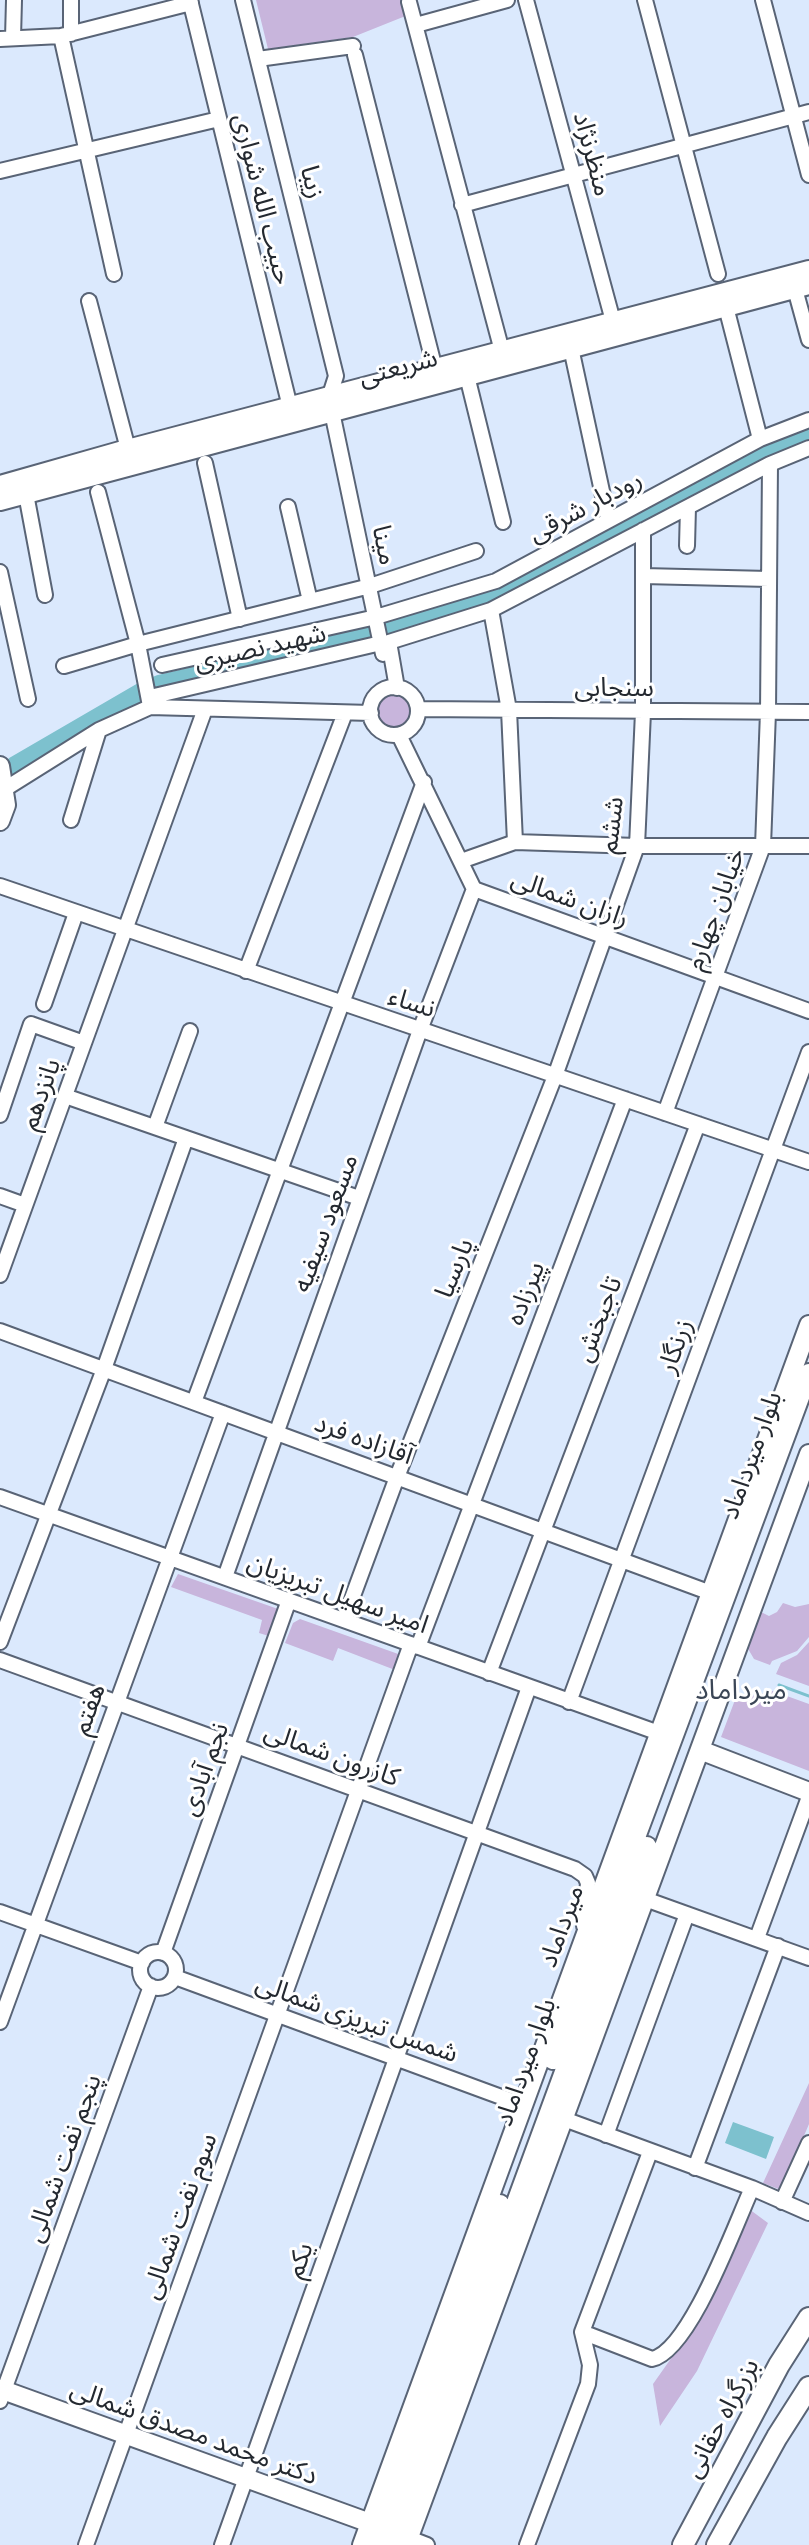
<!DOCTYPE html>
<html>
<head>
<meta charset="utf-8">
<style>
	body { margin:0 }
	canvas { display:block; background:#dbe9fd }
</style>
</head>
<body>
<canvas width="809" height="2545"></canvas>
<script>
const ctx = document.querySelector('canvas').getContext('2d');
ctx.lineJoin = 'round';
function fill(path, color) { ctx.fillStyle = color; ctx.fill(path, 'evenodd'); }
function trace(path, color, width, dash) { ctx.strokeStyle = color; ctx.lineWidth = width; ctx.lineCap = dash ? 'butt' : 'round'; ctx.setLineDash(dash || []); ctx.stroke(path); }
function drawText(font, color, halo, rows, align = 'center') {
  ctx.font = font + ' "Exo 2","Noto Sans Arabic",sans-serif'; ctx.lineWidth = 6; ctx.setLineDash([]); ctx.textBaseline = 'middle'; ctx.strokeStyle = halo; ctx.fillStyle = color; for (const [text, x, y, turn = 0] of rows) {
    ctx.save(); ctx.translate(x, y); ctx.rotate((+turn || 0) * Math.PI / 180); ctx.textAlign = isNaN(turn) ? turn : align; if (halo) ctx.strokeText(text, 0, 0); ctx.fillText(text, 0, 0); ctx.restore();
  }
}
fill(new Path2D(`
	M256,0h153l-1,15 -55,22 -85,12z
	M375 711a19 19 0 1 1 38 0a19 19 0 1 1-38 0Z
	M178,1574l103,36 -9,27 -13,-4 3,-13 -91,-33z
	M783,1603l12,4 14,-3v33l-12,14 -25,10 -2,4 -16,-6 -7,-12 12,-36 10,5 8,-4z
	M300,1619l101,36 -6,15 -57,-22 -5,13 -48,-18 8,-20z
	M809,1642v44l-33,-12 5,-11 16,-8z
	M773,1691l36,13v67l-88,-34 14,-37z
	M809,2083v41l-28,66 -18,-7z
	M749,2209l19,14 -71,148 -37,55 -7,-42 43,-61z`), '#c8b5dc');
fill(new Path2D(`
	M733,2122l41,15 -8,22 -41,-16z`), '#7dc1ce');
trace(new Path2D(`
	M779,1685l30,11`), '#7dc1ce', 3);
trace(new Path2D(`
	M0,777l15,-12 129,-75 15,-6 231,-55 106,-35 272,-143 41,-17`), '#7dc1ce', 18);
const minor = new Path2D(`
	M71,0v34
	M190,0l100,407
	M243,0l93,376 -7,22
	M526,0l87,321
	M645,0l73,274
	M763,0l46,175
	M409,2l93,349
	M416,25l91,-25
	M61,36l53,238
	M13,38l1,-38
	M0,39l61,-3 130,-33
	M355,55l80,314
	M258,59l95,-13
	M0,171l219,-52
	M462,205l347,-93
	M795,289l14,51
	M89,301l39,148
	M726,307l34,132
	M571,348l37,171
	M467,376l36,146
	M332,412l51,242
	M205,463l35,156
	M98,492l40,152 12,62
	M26,494l19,101
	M288,507l22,94
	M687,546l1,-39
	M0,572l28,127
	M643,576l126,3
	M491,610l18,100 6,132
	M162,665l214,-48 120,-36 264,-142 49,-19
	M64,666l74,-22 232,-58 106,-35
	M370 711a24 24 0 1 1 48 0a24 24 0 1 1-48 0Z
	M397,688l-8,-46 102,-32 279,-146 39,-16
	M150,697l231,-54
	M418,709l391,3
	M399,735l75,154 335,122
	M0,792l99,-62 51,-23 221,6
	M71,820l28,-90
	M461,861l54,-19 122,4h172
	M0,886l809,276
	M246,971l99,-258
	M44,1004l32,-91
	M65,1096l294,102
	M665,1113l98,-267 5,-134 2,-248
	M0,1115l31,-91 53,19
	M155,1127l35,-96
	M0,1196l25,9
	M0,1275l205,-566
	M0,1331l711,262
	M194,1402l230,-620
	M0,1497l659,236
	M225,1577l195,-547 54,-141
	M344,1620l53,-143 158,-401 82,-230 6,-134v-182
	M0,1642l104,-273 82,-231
	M418,1647l207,-548
	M0,1660l575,209 10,7 3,7 -4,43
	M489,1673l209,-549
	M569,1702l240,-650
	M645,1899l164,59
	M0,1912l142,51
	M757,1938l52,-141
	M140 1970a18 18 0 1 1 36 0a18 18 0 1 1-36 0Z
	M163,1953l126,-353
	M175,1977l348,128
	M0,2022l223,-609
	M564,2119l188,69 57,25
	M606,2135l81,-221
	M695,2168l83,-222
	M782,2202l27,-59
	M582,2332l70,27c38,-8 83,-134 100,-171
	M0,2401l151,-415
	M409,2538l18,7
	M86,2545l325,-901
	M222,2545l307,-858
	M527,2545l61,-161 2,-19 -8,-33 68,-180`);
const major = new Path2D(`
	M0,485l120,-34 689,-181
	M0,501l809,-216
	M0,766l6,39 -6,16
	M700,1750l109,42
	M553,2060l256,-687
	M0,2389l370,134
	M362,2545l447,-1220
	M376,2545l124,-341
	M390,2545l257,-699
	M406,2545l403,-1091`);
const highway = new Path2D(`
	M683,2545l96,-180 30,-47
	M717,2545l60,-108 32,-50`);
trace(minor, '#596476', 18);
trace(major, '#596476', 22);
trace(highway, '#596476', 24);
trace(minor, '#fff', 14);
trace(major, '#fff', 18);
trace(highway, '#fff', 20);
drawText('26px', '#242930', '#fff', [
	["منظرنژاد",593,154,75],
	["زیبا",313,182,76],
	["حبیب الله شواری",263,199,76],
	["شریعتی",398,367,-15],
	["رودبار شرقی",585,506,-28],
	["مینا",385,545,78],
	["شهید نصیری",260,647,-13],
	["سنجابی",614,687],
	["ششم",611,825,-83],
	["رازان شمالی",570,898,20],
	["خیابان چهارم",715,909,-70],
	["نساء",412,1002,18],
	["پانزدهم",40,1094,-70],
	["مسعود سیفیه",325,1223,-70],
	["پارسیا",454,1268,-68],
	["پیرزاده",525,1293,-69],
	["تاجبخش",598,1319,-69],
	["زرنگار",675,1346,-70],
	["آقازاده فرد",364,1439,20],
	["بلوار میرداماد",751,1455,-70],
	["امیر سهیل تبریزیان",338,1593,20],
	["هفتم",88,1709,-70],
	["کازرون شمالی",332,1754,20],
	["نجم آبادی",204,1769,-70],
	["میرداماد",561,1926,-70],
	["شمس تبریزی شمالی",357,2018,20],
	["بلوار میرداماد",525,2062,-70],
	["پنجم نفت شمالی",63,2158,-70],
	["سوم نفت شمالی",179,2216,-70],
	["یکم",299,2260,-70],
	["بزرگراه حقانی",721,2418,-62],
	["دکتر محمد مصدق شمالی",194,2432,20]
]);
drawText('28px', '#3b4656', '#fff', [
	["میرداماد",741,1690]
]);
</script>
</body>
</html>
